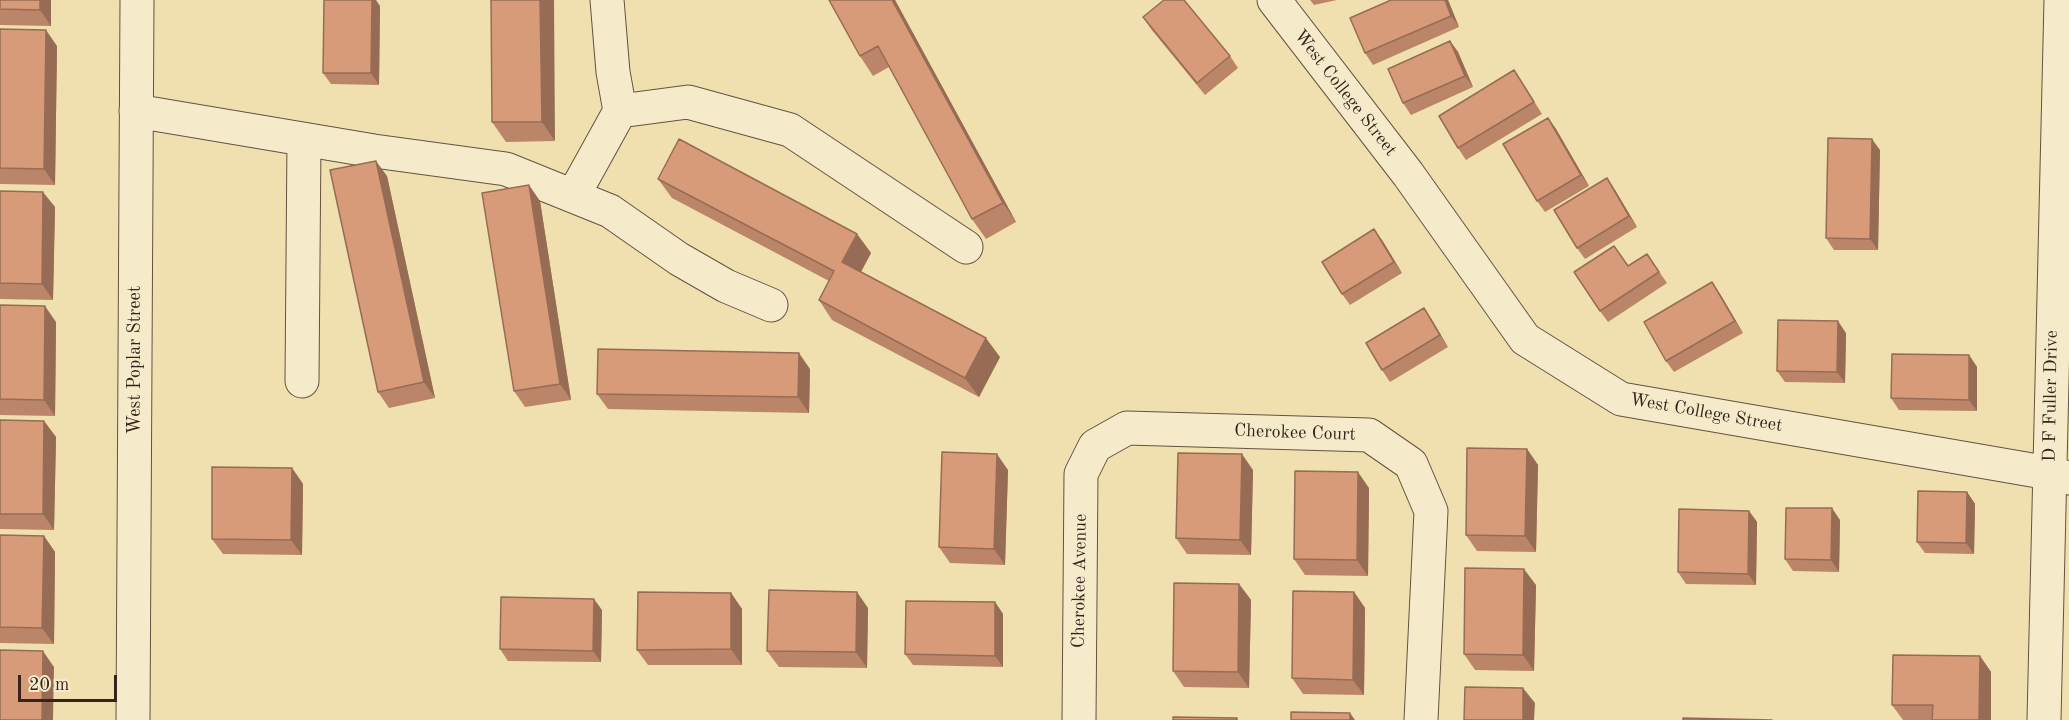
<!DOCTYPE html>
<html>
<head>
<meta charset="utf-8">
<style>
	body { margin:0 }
	#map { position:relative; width:2069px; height:720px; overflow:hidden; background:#f0e0af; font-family:"Old Standard TT",serif }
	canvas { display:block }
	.scale { position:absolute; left:18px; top:675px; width:99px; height:27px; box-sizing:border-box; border:3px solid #35231c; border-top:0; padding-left:8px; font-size:18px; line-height:21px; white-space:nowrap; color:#35231c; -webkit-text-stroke:4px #f5ebcb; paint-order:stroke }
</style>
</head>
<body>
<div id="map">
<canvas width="2069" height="720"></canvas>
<div class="scale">20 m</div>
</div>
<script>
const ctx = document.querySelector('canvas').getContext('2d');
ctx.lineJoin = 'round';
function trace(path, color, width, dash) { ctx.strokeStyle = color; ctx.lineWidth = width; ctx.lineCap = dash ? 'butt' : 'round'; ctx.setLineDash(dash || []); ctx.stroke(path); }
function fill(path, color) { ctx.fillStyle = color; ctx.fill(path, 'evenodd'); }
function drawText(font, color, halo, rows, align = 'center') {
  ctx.font = font + ' "Old Standard TT",serif'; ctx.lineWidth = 4.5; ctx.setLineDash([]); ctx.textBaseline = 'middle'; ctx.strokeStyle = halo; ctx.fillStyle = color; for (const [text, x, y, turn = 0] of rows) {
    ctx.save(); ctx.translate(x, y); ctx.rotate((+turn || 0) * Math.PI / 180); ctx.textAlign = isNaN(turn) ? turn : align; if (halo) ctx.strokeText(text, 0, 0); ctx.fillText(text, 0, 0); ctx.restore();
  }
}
const minor = new Path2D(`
	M607,0l6,72 7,39 68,-9 102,28 176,117
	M1274,0l134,174 117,165 96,60 428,74 20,5
	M136,111l238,40 132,18 104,42 69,48 47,27 45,19
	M573,196l47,-85
	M302,381l2,-241
	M133,720l4,-720
	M1079,720l2,-246 14,-28 32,-18 242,7 42,29 20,47 -10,209
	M2044,720l17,-720`);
trace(minor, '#645241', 35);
trace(minor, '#f5ebcb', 33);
fill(new Path2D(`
	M0,0h51v26l-51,-1z
	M491,0l64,141 -49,1 -14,-20z
	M829,0h66l121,222 -30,17 -14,-20 -83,-152 -16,9 -13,-20z
	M1310,0h27l-23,5z
	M1448,0l11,27 -86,38 -8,-12z
	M380,6l-1,79 -48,-1 -8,-11z
	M1143,17l87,39 8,12 -33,27 -54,-66z
	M0,29l57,17 -2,139 -55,-1z
	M1450,41l8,11 15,35 -62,28 -8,-12z
	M1522,82l20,32 -76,46 -8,-12z
	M1548,118l8,11 33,57 -44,26 -8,-11z
	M1880,150l-2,100h-44l-8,-12z
	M387,176l48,222 -46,10 -11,-16z
	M658,179l199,55 14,19 -10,19 139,85 -21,40 -147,-77 -13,-20 10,-19 -157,-83z
	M1615,190l22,37 -52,32 -8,-11z
	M0,191l55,16 -2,93 -53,-1z
	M540,201l31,199 -46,7 -11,-16z
	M1382,240l20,33 -52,32 -8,-11z
	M1647,254l20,29 -59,39 -8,-11 28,-45z
	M1720,294l23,39 -69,39 -8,-11z
	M0,305l56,17 -1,94 -55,-1z
	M1424,308l24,39 -58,35 -8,-12z
	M1846,333l-1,50 -60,-1 -8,-11z
	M1969,355l8,12v44l-78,-1 -8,-12z
	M810,369l-1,44 -201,-4 -11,-15z
	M0,420l44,1 12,16 -2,93 -54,-1z
	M1527,449l11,16 -2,87 -59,-1 -11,-16z
	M292,468l11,16 -1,71 -79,-1 -11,-15z
	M1008,470l-3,95 -55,-2 -11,-16z
	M1253,470l-2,85 -64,-1 -11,-16z
	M1369,488l-1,88 -63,-1 -11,-16z
	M1967,492l8,12 -1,50 -49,-1 -8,-11z
	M1749,511l8,11 -1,63 -70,-1 -8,-12z
	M1840,520l-1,52 -46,-1 -8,-12z
	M0,535l44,1 11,16 -1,92 -54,-1z
	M1239,584l12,16 -2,88 -65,-1 -11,-16z
	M1536,585l-2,86 -59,-1 -11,-16z
	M1354,592l11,16 -1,87 -61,-1 -11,-16z
	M731,593l11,16v56h-94l-11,-15z
	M995,602l8,12v53l-90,-2 -8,-11z
	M868,608l-1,60 -88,-1 -12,-16z
	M602,610l-1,52 -93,-1 -8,-12z
	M1980,656l11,16v48h-88l-11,-15z`), '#ba8568');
fill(new Path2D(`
	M40,0h11v26l-11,-16z
	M372,0h4l4,6 -1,79 -8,-12z
	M540,0h14l1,141 -13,-19z
	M892,0h3l121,222 -13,-19z
	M1445,0h3l11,27 -8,-11z
	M46,30l11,16 -2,139 -11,-16z
	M1450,41l8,11 15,35 -8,-11z
	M1548,118l8,11 33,57 -8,-11z
	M1872,139l8,11 -2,100 -8,-11z
	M376,161l11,15 48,222 -11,-16z
	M1607,178l8,12 22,37 -8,-11z
	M529,185l11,16 31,199 -11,-16z
	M43,192l12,15 -2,93 -11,-16z
	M1374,229l8,11 20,33 -8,-11z
	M857,234l14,19 -15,28 -14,-19z
	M1712,282l8,12 23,39 -8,-12z
	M45,306l11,16 -1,94 -11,-16z
	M1424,308l8,12 16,27 -8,-12z
	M1838,321l8,12 -1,50 -8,-11z
	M986,338l14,19 -21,40 -14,-19z
	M799,353l11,16 -1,44 -11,-16z
	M1969,355l8,12v44l-8,-11z
	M44,421l12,16 -2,93 -11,-16z
	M1527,449l11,16 -2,87 -11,-16z
	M997,454l11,16 -3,95 -11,-16z
	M1242,454l11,16 -2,85 -11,-15z
	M292,468l11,16 -1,71 -11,-15z
	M1358,472l11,16 -1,88 -11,-16z
	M1967,492l8,12 -1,50 -8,-11z
	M1832,508l8,12 -1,52 -8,-12z
	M1749,511l8,11 -1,63 -8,-11z
	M44,536l11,16 -1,92 -12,-16z
	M1524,569l12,16 -2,86 -11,-16z
	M1239,584l12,16 -2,88 -11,-16z
	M857,592l11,16 -1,60 -11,-16z
	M1354,592l11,16 -1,87 -11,-15z
	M731,593l11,16v56l-11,-16z
	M594,599l8,11 -1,52 -8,-11z
	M995,602l8,12v53l-8,-11z
	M43,651l11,16 -1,53h-11z
	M1980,656l11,16v48h-12z
	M1523,688l12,15 -1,17h-11z
	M1350,713l5,7h-5z`), '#976c55');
const building = new Path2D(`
	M0,0h40v10l-40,-1z
	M324,0h48l-1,73h-48z
	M491,0h49l2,122h-50z
	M829,0h63l111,203 -31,16 -94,-173 -18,10z
	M1164,0h20l46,56 -33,27 -54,-66z
	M1391,0h54l6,16 -86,37 -15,-35z
	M0,29l46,1 -2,139 -44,-1z
	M1450,41l15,35 -62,27 -15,-34z
	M1514,70l20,32 -76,46 -19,-32z
	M1548,118l33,57 -44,26 -34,-57z
	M1828,138l44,1 -2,100 -44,-1z
	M679,139l178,95 -15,28 144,76 -21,40 -146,-78 15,-29 -176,-92z
	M376,161l48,221 -46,10 -48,-222z
	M1607,178l22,38 -52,32 -23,-38z
	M529,185l31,199 -46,7 -32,-198z
	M0,191l43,1 -1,92 -42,-1z
	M1374,229l20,33 -52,32 -20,-32z
	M1614,246l14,20 19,-12 12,18 -59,39 -26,-39z
	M1712,282l23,39 -69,40 -22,-39z
	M0,305l45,1 -1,94 -44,-1z
	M1424,308l16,27 -58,35 -16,-27z
	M1778,320l60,1 -1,51 -60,-1z
	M598,349l201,4 -1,44 -201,-3z
	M1892,354l77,1v45l-78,-2z
	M0,420l44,1 -1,93h-43z
	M1467,448l60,1 -2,87 -59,-1z
	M942,452l55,2 -3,95 -55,-2z
	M1178,453l64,1 -2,86 -64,-2z
	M212,467l80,1 -1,72 -79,-1z
	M1295,471l63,1 -1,88 -63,-1z
	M1918,491l49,1 -1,51 -49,-1z
	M1786,508h46l-1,52 -46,-1z
	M1679,509l70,2 -1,63 -70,-2z
	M0,535l44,1 -2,92 -42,-1z
	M1465,568l59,1 -1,86 -59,-1z
	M1174,583l65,1 -1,88 -65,-1z
	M769,590l88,2 -1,60 -89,-1z
	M1293,591l61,1 -1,88 -61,-2z
	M638,592l93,1v56l-94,1z
	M501,597l93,2 -1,52 -93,-2z
	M906,601l89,1v54l-90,-2z
	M0,650l43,1 -1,69h-42z
	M1893,655l87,1 -1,64h-47l1,-15h-41z
	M1465,687l58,1v32h-59z
	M1291,712l59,1v7h-59z
	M1173,717l64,1v2h-64z
	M1683,718l89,2h-89z`);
fill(building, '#d89b79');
trace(building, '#976c55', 1.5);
drawText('18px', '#35231c', '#f5ebcb', [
	["West College Street",1345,93,52],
	["West Poplar Street",135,360,-90],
	["D F Fuller Drive",2051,396,-89],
	["West College Street",1706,413,10],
	["Cherokee Court",1295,433,2],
	["Cherokee Avenue",1080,581,-89]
]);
</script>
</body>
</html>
